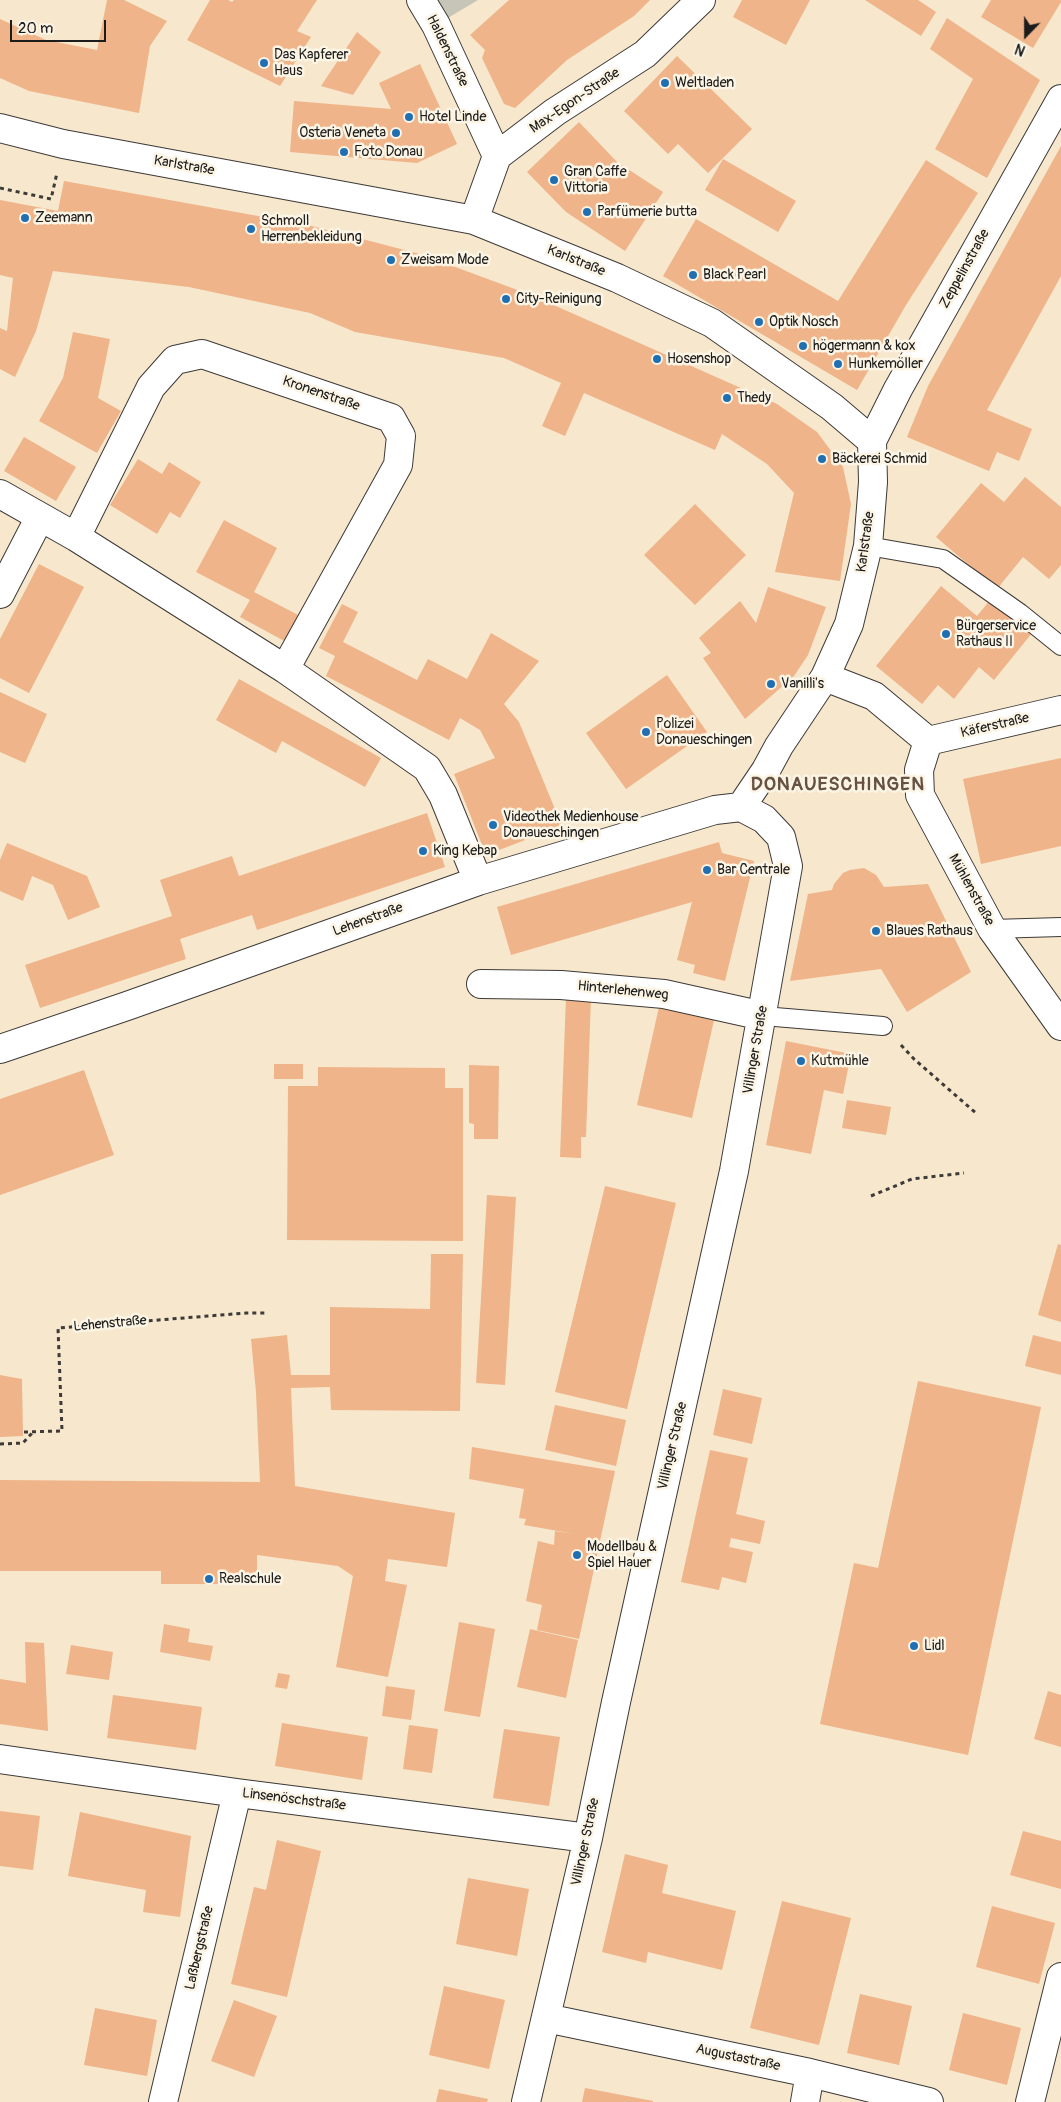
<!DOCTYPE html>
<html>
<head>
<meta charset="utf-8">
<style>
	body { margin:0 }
	#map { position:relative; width:1061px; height:2102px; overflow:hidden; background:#f6e7cd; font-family:Pangolin,sans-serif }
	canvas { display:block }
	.north { position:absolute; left:1001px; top:10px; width:50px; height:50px; -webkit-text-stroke:4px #fcf5e5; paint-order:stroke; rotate:202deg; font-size:14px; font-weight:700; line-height:20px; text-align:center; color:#1c1c1c }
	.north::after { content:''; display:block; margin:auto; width:18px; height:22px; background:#1c1c1c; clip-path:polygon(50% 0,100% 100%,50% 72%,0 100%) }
	.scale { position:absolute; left:10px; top:20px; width:96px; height:22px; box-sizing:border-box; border:2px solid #1c1c1c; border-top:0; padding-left:6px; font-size:15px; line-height:18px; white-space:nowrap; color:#1c1c1c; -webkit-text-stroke:4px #fcf5e5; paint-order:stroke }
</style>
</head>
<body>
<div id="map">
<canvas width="1061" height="2102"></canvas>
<div class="north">N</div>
<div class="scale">20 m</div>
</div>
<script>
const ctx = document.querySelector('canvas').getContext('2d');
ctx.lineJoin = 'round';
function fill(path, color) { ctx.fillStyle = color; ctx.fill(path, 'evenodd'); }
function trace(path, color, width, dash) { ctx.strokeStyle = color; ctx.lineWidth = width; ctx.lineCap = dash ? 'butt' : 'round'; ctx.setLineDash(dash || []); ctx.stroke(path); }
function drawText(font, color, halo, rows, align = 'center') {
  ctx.font = font + ' Pangolin,sans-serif'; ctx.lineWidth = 5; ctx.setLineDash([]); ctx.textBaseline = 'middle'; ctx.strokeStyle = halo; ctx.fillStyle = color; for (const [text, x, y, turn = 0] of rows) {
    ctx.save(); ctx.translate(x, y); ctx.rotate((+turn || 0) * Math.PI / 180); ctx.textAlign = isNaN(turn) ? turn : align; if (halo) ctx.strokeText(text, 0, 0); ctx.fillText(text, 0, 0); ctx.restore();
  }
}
fill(new Path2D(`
	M421,0h57l-42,25z`), '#c7c5b8');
fill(new Path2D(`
	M107,0h17l43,21 -17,25 -11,67 -110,-22 -29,-13v-59l46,21 51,10z
	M210,0h18l4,2 2,-2h83l-20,31 14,6 -31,49 -93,-46z
	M509,0h141l-16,16 -67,44 -52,48 -11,-4 -22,-46 3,-8 -15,-15z
	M742,0h68l-24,45 -53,-28z
	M865,0h53l18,12 -15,24z
	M991,0h70v2l-28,46 -52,-31z
	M947,18l93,62 -53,98 -52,-29 38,-70 -43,-30z
	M357,32l24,20 -28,43 -32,-9z
	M677,56l75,73 -44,44 -30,-29 -10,10 -44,-43z
	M420,64l37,80 -40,19 -127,-11 4,-51 97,8 -12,-26z
	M579,122l38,40 46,30 -38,59 -59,-39 -39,-40z
	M1061,146v130l-74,134 45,19 -13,32 -22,-9 -8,19 -82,-34 21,-51z
	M723,159l73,42 -18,31 -73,-42z
	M926,160l52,33 -72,112 -49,85 -194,-114 33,-57 142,82z
	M64,181l244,44 112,29 111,41 246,109 40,28 26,35 8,37 -11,77 -65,-9 19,-79 -27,-29 -45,-30 -7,16 -131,-57 -19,43 -23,-10 19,-43 -57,-25 -149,-26 -45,-19 -121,-26 -136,-16 -17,60 -21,46 -15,-8v-41l7,3 6,-53 -13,-3v-75l58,11z
	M73,332l37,7 -12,59 23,13 -24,42 -58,-32 24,-43z
	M24,437l52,30 -20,34 -52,-30z
	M138,459l24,15 7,-12 32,20 -21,36 -10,-6 -13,22 -47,-29z
	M1025,477l36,30v58l-12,14 -26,-22 -26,32 -61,-52 45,-54 23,19z
	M695,504l51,51 -51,50 -51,-50z
	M224,520l53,28 -23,44 48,25 -14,26 -48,-26 10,-17 -54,-28z
	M39,564l45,23 -55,106 -29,-15v-39z
	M941,586l36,30 14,-17 41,34 -38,47 -15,-13 -25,32 -16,-14 -16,19 -46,-38z
	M768,587l58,20 -18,48 -14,21 -49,43 -42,-61 8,-5 -12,-15 41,-37 16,22z
	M342,604l16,8 -15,30 74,38 11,-21 39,20 24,-46 48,28 -35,43 15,18 43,104 -76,29 -32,-81 41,-16 -15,-28 -20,-12 -11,22 -123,-64 9,-20 -16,-8z
	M667,675l40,57 -81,57 -40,-56z
	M239,679l142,79 -16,29 -83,-46 -6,12 -60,-33z
	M0,692l47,22 -22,49 -25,-11z
	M1061,758v88l-80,18 -18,-85z
	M427,813l18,54 -188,63 -5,-15 -72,24 6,20 -146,49 -15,-43 147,-49 -12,-36 72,-24 7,20z
	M719,842l3,11 32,8 -29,120 -32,-8 2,-8 -18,-5 15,-58 -181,53 -14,-48z
	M7,843l80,33 13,31 -32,13 -15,-35 -21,-9 -9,25 -23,-10v-31z
	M864,868l12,7 8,12 44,-3 43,88 -64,40 -26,-43 -91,12 18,-87 24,-4 2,-6 9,-11 7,-3z
	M566,997l25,1 -5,139h-5v21l-21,-1z
	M659,1007l55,13 -22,98 -55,-13z
	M786,1041l65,13 -8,40 -19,-4 -13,64 -45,-9z
	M274,1064h29v15h-29z
	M469,1065l30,1 -1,73h-24v-15l-5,-1z
	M318,1067l127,1v20h18v153l-176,-1 1,-154h30z
	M84,1070l30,85 -114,40v-96z
	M847,1100l44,7 -5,28 -44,-7z
	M605,1186l71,17 -49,206 -72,-17z
	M487,1195l29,2 -11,188 -29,-2z
	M1058,1244l3,1v77l-23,-7z
	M431,1254h32l-3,157 -129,-1 -1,-23 -39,1 4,98 160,27 -8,54 -59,-8 -3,22 22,4 -19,92 -52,-10 17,-91 -15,-10 -81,-11v29h-96v-13h-161v-91l260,2 -4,-90 -5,-53 36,-4 4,40h39v-68l100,2z
	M1033,1335l28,7v33l-36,-9z
	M0,1375l22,4 1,57 -23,1z
	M918,1381l123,26 -73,348 -148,-31 34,-161 24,5z
	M723,1389l39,9 -10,46 -39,-9z
	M555,1405l71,15 -10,46 -71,-16z
	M472,1447l143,24 -36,168 -42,-9 5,-25 -16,-4 12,-60 16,4 1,-14 20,3 -51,-9 2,-6 -7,-1 5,-29 -55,-10z
	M710,1450l38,8 -12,56 29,7 -5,23 -29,-6 -2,9 24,5 -7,31 -24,-6 -3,13 -38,-8z
	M459,1622l36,7 -15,88 -36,-6z
	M164,1624l26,5 -2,13 25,4 -3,15 -50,-9z
	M530,1629l48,11 -12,58 -49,-11z
	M25,1642l19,1 4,88 -48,-7v-45l26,4z
	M71,1645l42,7 -4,28 -43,-6z
	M278,1673l12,2 -3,14 -12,-2z
	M386,1686l29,4 -4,30 -29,-4z
	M1048,1691l13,4v52l-27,-8z
	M113,1695l89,12 -6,43 -89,-12z
	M282,1723l86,14 -6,43 -87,-14z
	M409,1725l29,4 -6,44 -29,-4z
	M504,1729l56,8 -11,69 -56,-8z
	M0,1811l40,5 -7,54 -33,-4z
	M80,1812l111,24 -11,81 -37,-5 3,-22 -78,-14z
	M1023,1831l38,10v48l-51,-14z
	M277,1840l44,11 -34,146 -56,-13 23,-97 12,3z
	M625,1854l43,11 -6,28 74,18 -14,59 -74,-18 -2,11 -44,-11z
	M468,1878l61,11 -12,67 -61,-12z
	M782,1901l69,17 -32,127 -69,-17z
	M992,1906l63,17 -16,61 -63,-17z
	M444,1986l61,14 -16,69 -60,-14z
	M860,1994l52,12 -13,59 -52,-12z
	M234,2000l43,16 -23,61 -43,-16z
	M95,2008l62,12 -10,56 -63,-11z
	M963,2013l58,15 -14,57 -58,-15z
	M585,2088l68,13v1h-71z
	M439,2089l49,10 -1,3h-51z`), '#efb489');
const lane = new Path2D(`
	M868,546l75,13 77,54 41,33
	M992,929l69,-2
	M763,1016l120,10`);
const street = new Path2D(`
	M421,0l15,25 61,131
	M0,128l63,16 411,76 143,58 95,45 120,84 40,34 1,41 -5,64 -19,78 -24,53 -46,69 -13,24 -25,37
	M474,220l23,-64 58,-44 90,-58 56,-54
	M872,441l26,-52 163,-290
	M0,494l76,43 209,132 142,99 16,27 35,86
	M76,537l75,-150 24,-27 27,-6 189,64 10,18 -3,29 -113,204
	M0,594l40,-77
	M825,677l49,19 54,45
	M928,741l-9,29 1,25 72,134 69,97
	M928,741l133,-31
	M481,984l80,1 103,9 99,22
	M0,1049l127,-43 351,-125 237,-71 26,-3
	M0,1759l237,34 351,45
	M546,2018l264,55 119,29
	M163,2102l74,-309
	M526,2102l62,-264 28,-136 118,-531 54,-305 -7,-29 -17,-18 -23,-12
	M805,2102l5,-29
	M1030,2102l31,-125`);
trace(lane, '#3d3a37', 20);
trace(street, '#3d3a37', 30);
trace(new Path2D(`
	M0,188l51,11 6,-26
	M901,1045l13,14 63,55
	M871,1196l41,-17 52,-6
	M24,1432l38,-1 -4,-103 188,-15h19
	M0,1444l23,-1 10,-11`), '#3d3a37', 3, [4, 4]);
trace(lane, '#fff', 18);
trace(street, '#fff', 28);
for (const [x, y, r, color] of [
	[264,63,5,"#1f6fb2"],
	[665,83,5,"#1f6fb2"],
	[409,117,5,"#1f6fb2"],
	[396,133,5,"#1f6fb2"],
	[344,152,5,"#1f6fb2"],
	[554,180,5,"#1f6fb2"],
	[587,212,5,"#1f6fb2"],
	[25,218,5,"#1f6fb2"],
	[251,229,5,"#1f6fb2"],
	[391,260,5,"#1f6fb2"],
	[693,275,5,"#1f6fb2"],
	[506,299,5,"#1f6fb2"],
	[759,322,5,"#1f6fb2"],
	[803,346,5,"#1f6fb2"],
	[657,359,5,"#1f6fb2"],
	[838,364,5,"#1f6fb2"],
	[727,398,5,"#1f6fb2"],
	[822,459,5,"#1f6fb2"],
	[946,634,5,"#1f6fb2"],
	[771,684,5,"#1f6fb2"],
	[646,732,5,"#1f6fb2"],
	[493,825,5,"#1f6fb2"],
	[423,851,5,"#1f6fb2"],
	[707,870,5,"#1f6fb2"],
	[876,931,5,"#1f6fb2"],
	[801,1061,5,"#1f6fb2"],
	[577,1555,5,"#1f6fb2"],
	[209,1579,5,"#1f6fb2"],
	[914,1646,5,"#1f6fb2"]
]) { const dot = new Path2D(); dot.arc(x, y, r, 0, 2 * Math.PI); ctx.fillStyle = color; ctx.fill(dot); trace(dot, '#fcf5e5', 2); }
drawText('14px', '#1c1c1c', '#fcf5e5', [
	["Haldenstraße",447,51,64],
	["Max-Egon-Straße",575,101,-34],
	["Karlstraße",184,166,10],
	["Karlstraße",576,261,22],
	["Zeppelinstraße",965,269,-61],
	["Kronenstraße",321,394,19],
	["Karlstraße",866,542,-82],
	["Käferstraße",995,726,-13],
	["Mühlenstraße",971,890,61],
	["Lehenstraße",368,920,-20],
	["Hinterlehenweg",623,991,6],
	["Villinger Straße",756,1050,-80],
	["Lehenstraße",110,1324,-5],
	["Villinger Straße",673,1446,-77],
	["Linsenöschstraße",294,1800,7],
	["Villinger Straße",586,1842,-78],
	["Laßbergstraße",200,1948,-77],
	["Augustastraße",738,2058,12]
]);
drawText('14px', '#1c1c1c', '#fcf5e5', [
	["Das Kapferer",274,55],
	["Haus",274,71],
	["Weltladen",675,83],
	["Hotel Linde",419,117],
	["Osteria Veneta",386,133,"right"],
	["Foto Donau",354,152],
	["Gran Caffe",564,172],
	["Vittoria",564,188],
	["Parfümerie butta",597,212],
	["Zeemann",35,218],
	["Schmoll",261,221],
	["Herrenbekleidung",261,237],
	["Zweisam Mode",401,260],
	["Black Pearl",703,275],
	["City-Reinigung",516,299],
	["Optik Nosch",769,322],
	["högermann & kox",813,346],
	["Hosenshop",667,359],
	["Hunkemöller",848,364],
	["Thedy",737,398],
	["Bäckerei Schmid",832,459],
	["Bürgerservice",956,626],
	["Rathaus II",956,642],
	["Vanilli's",781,684],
	["Polizei",656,724],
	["Donaueschingen",656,740],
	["Videothek Medienhouse",503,817],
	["Donaueschingen",503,833],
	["King Kebap",433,851],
	["Bar Centrale",717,870],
	["Blaues Rathaus",886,931],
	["Kutmühle",811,1061],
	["Modellbau &",587,1547],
	["Spiel Hauer",587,1563],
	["Realschule",219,1579],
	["Lidl",924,1646]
], 'left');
ctx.letterSpacing = '1px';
drawText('bold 19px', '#665142', '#fcf5e5', [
	["DONAUESCHINGEN",838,785]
]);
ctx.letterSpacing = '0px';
</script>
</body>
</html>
